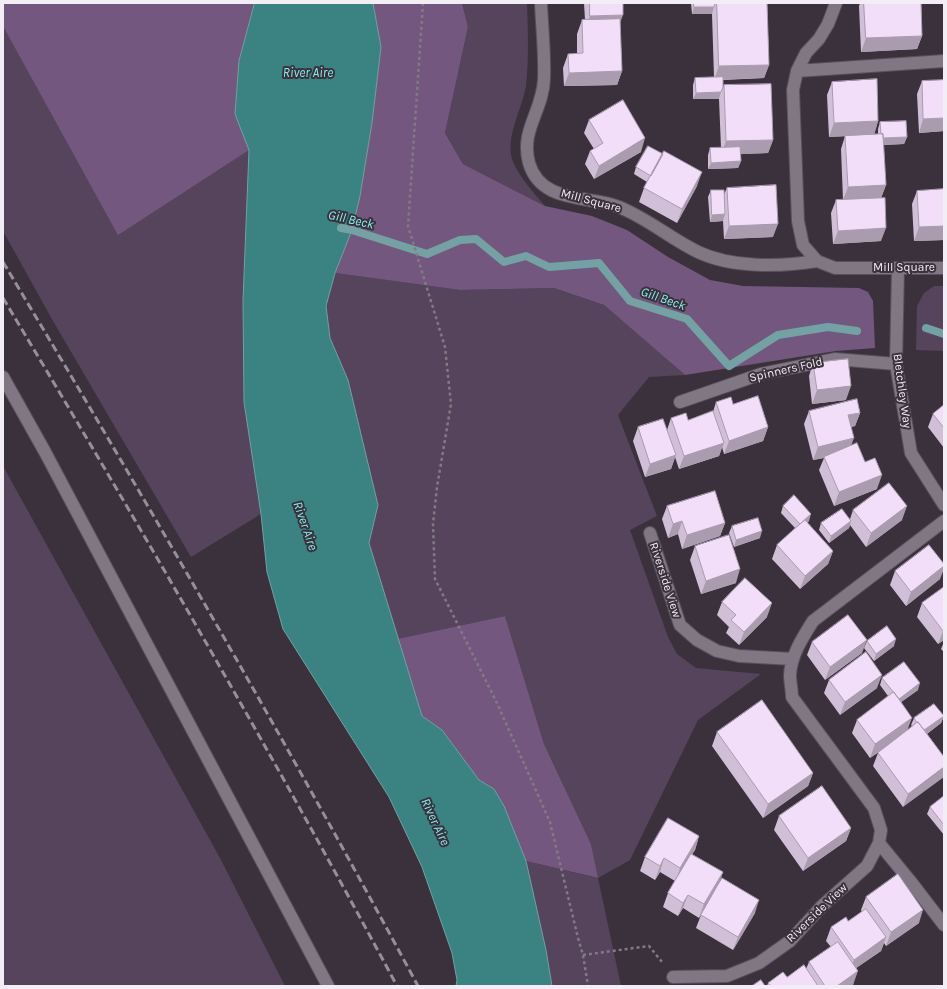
<!DOCTYPE html>
<html>
<head>
<meta charset="utf-8">
<style>
	body { margin:0 }
	#map { position:relative; width:947px; height:989px; overflow:hidden; background:#3a313d; font-family:Karla,sans-serif }
	canvas { display:block }
	.frame { position:absolute; inset:0; border:4px solid #f3edf5; pointer-events:none }
</style>
</head>
<body>
<div id="map">
<canvas width="947" height="989"></canvas>
<div class="frame"></div>
</div>
<script>
const ctx = document.querySelector('canvas').getContext('2d');
ctx.lineJoin = 'round';
function fill(path, color) { ctx.fillStyle = color; ctx.fill(path, 'evenodd'); }
function trace(path, color, width, dash) { ctx.strokeStyle = color; ctx.lineWidth = width; ctx.lineCap = dash ? 'butt' : 'round'; ctx.setLineDash(dash || []); ctx.stroke(path); }
function drawText(font, color, halo, rows, align = 'center') {
  ctx.font = font + ' Karla,sans-serif'; ctx.lineWidth = 4; ctx.setLineDash([]); ctx.textBaseline = 'middle'; ctx.strokeStyle = halo; ctx.fillStyle = color; for (const [text, x, y, turn = 0] of rows) {
    ctx.save(); ctx.translate(x, y); ctx.rotate((+turn || 0) * Math.PI / 180); ctx.textAlign = isNaN(turn) ? turn : align; if (halo) ctx.strokeText(text, 0, 0); ctx.fillText(text, 0, 0); ctx.restore();
  }
}
fill(new Path2D(`
	M3,3h252l-16,58 10,89 -6,150 1,102 17,112 -70,43 -138,-236 -50,-90z
	M462,3h65c1,28 2,55 -1,83 -4,23 -18,45 -15,69 3,16 23,38 34,51l-82,-42 -18,-31 23,-106z
	M335,273l125,17 94,-2 50,17 81,70 -36,2 -31,38 39,101 -27,14 38,107 9,17 19,14 65,6 -63,46 -68,140 -32,18 23,108h-69l-6,-36 -20,-89 71,17 -6,-34 -47,-100 -39,-128 -108,23 -28,-96 9,-38 -30,-125 -18,-42 -4,-32z
	M934,286h10v65l-28,-1 1,-44 7,-13z
	M3,466l217,392 65,128h-282z`), '#55445c');
fill(new Path2D(`
	M3,3h252l-16,58 -4,52 14,37 -131,85 -115,-209z
	M373,3h89l6,24 -23,106 18,31 82,42 47,10 35,14 41,27 42,23 33,6 116,2 9,4 5,9 2,47 -39,3 -151,24 -81,-70 -50,-17 -94,2 -125,-17 17,-43 8,-34 12,-73 9,-76z
	M505,616l39,128 47,100 7,34 -72,-17 -22,-55 -10,-17 -15,-9 -37,-50 -20,-14 -25,-77z`), '#74577e');
const water = new Path2D(`
	M255,3h118l8,44 -9,76 -12,73 -8,34 -17,43 -9,33 4,32 18,42 30,125 -9,38 53,173 20,14 37,50 15,9 10,17 22,55 20,89 6,36h-96l1,-6 -5,-27 -30,-86 -33,-70 -106,-168 -16,-57 -6,-58 -17,-112 -1,-102 6,-150 -14,-36 4,-53z`);
fill(water, '#3b8282');
trace(water, '#72a2a4', 1);
trace(new Path2D(`
	M341,228l11,2 75,24 33,-14 16,-1 28,23 22,-6 23,11 50,-4 31,38 57,18 42,47 49,-31 50,-8 29,4
	M926,328l18,6`), '#72a2a4', 8);
const minor = new Path2D(`
	M541,3c1,25 4,51 3,76 -1,32 -24,51 -15,84 12,41 59,32 90,44 28,11 52,32 79,45 34,16 82,15 119,9
	M836,3l-8,21 -9,15 -13,14 -9,18 -4,19 5,131 5,24 14,16 18,7h109
	M797,71l147,-10
	M898,268l-2,96 15,89 33,52
	M3,377l42,75 283,534
	M680,402l81,-28 74,-15 61,5
	M650,533l30,92 17,15 20,11 22,5 54,3
	M879,843l32,39 33,43
	M673,977l54,-1 32,-13 31,-22 32,-35 45,-40 12,-23 2,-13 -7,-22 -82,-111c0,-7 -2,-15 -2,-22 1,-20 13,-38 23,-54l131,-100`);
trace(minor, '#58505a', 14);
trace(new Path2D(`
	M423,3l-15,223 37,121 6,57 -14,83 -4,37 2,55 61,122 54,121 28,116 5,17 5,31
	M583,955l66,-9 13,16`), '#827a84', 2.5, [3, 3]);
trace(minor, '#817784', 12);
trace(new Path2D(`
	M3,262c143,238 283,479 415,724
	M3,298c136,226 269,455 394,688`), '#968f99', 3, [8, 4]);
fill(new Path2D(`
	M584,3h39l-3,20 2,48 -5,14 -53,1 -1,-18 5,-14h9v-20l5,-14h3z
	M691,3h76l2,62 -5,13 -41,2v7l1,-2 49,55 -5,13 -27,1v7l-3,7 -30,1v-14l2,-7h11l-2,-49h-26v-14l2,-7 19,-1 -2,-63h-20z
	M860,3h61l1,33 -5,13 -56,3 -2,-46z
	M944,80v51l-25,2 -2,-39 5,-13z
	M832,82l46,39 -4,14 4,-1v-5l2,-7 27,15 -3,7 -21,1 3,40 -5,13v43l-48,3 -2,-31 5,-13h7l-2,-51 4,-13 -16,1 -2,-42z
	M589,120l52,32 -47,27 -9,-15 5,-13 4,-2 -10,-16z
	M636,167l61,19 -20,37 -38,-21 5,-14 3,-6 -13,-8z
	M727,188l46,49 -49,2 -1,-18 -13,1 -2,-25 3,-7 13,4z
	M944,189v51l-30,1 -2,-37 5,-13z
	M813,363l33,37 -34,4 -3,-28z
	M716,402l17,2 35,23 -5,14 -39,13 -2,-7 -3,9 -40,13 -4,-12 -4,12 -26,8 -12,-36 5,-14 29,3 4,-12 17,2 25,-8z
	M944,405v43l-16,-21 5,-13z
	M809,411l51,2 -5,13 -4,1v19l14,16 12,27 -43,17 -15,-36 5,-12 -11,2 -9,-36z
	M667,506l58,17 -5,13 -38,13 -4,-15 -10,4 -6,-19z
	M783,506l26,15 -2,2 26,28 -5,13 -28,25 -28,-30 5,-14 18,-17 -14,-15z
	M853,510l49,10 -36,27 -16,-22 -1,3 -20,15 -10,-13 2,-7 29,-4z
	M732,526l28,12 -26,9 -5,-14z
	M695,546l41,37 -35,11 -11,-34z
	M895,571l45,8 -34,27 -16,-21z
	M944,587v53l-6,4 -21,-27 5,-14z
	M722,602l45,15 -28,28 -13,-12 3,-6 -12,-12z
	M867,641l27,5 -20,15 -10,-13z
	M812,642l50,11 -37,27 -18,-25z
	M944,642v10l-3,-3z
	M882,678l36,12 -17,12 6,29 6,-4 -2,-2 3,-7 30,-2 -3,7 -14,11 17,23 -41,50 -30,-41 5,-13 1,-1 -9,6 -18,-25 5,-13 31,-24 -8,-11z
	M829,680l48,8 -37,27 -16,-22z
	M717,732l96,41 -5,13 -45,32 -51,-72z
	M944,796v39l-17,-21 3,-7z
	M779,816l72,12 -5,13 -43,30 -29,-41z
	M699,836l-4,14 -3,4 31,18 -5,13 37,28 -22,37 -37,-22 5,-13 7,-12 -9,15 -16,-10 -5,8 -15,-9 5,-14 7,-12 -15,-9 -5,8 -15,-9 5,-14z
	M866,897l53,26 -33,23 -2,-3 -3,8 -25,17 -3,17 -2,1h-84l1,-3 19,-6 19,-8 3,-7 22,-15 -5,-6 5,-14 17,-6 14,-9 -1,-2z`), '#d1bfd7');
fill(new Path2D(`
	M694,7h20l-2,7h-20z
	M623,15l-5,13 -33,1 5,-13z
	M922,36l-5,13 -56,3 5,-14z
	M769,65l-5,13 -50,2 5,-14z
	M622,71l-5,14 -53,1 5,-13z
	M721,92l-2,7h-26l3,-6z
	M944,118v13l-25,2 4,-14z
	M878,121l-4,14 -45,2 5,-14z
	M907,137l-3,7 -26,1 3,-7z
	M645,138l-4,14 -47,27 5,-13z
	M773,140l-5,13 -47,2 5,-14z
	M741,161l-3,7 -30,1 3,-6z
	M702,172l-5,14 -20,37 5,-14z
	M886,185l-5,13 -38,2 5,-13z
	M725,214l-2,7 -13,1 2,-7z
	M778,224l-5,13 -49,2 5,-13z
	M944,226v14l-30,1 5,-14z
	M886,228l-5,13 -48,3 5,-13z
	M851,386l-5,14 -34,4 5,-14z
	M860,413l-5,13 -12,3 5,-14z
	M768,427l-5,14 -39,13 5,-13z
	M854,438l-5,13 -25,6v1l-11,2 5,-13z
	M724,443l-5,13 -40,13 5,-13z
	M676,455l-5,14 -26,8 5,-13z
	M882,475l-5,14 -43,17 5,-14z
	M907,506l-5,14 -36,27 5,-14z
	M811,514l-2,7 -11,10 2,-7z
	M682,521l-4,13 -10,4 5,-14z
	M851,521l-2,7 -20,15 2,-7z
	M725,523l-5,13 -38,13 5,-14z
	M762,531l-2,7 -26,9 2,-7z
	M833,551l-5,13 -28,25 5,-13z
	M944,566v3l-4,10 -34,27 5,-14z
	M740,569l-4,14 -35,11 5,-13z
	M772,603l-5,14 -28,28 5,-13z
	M944,630v10l-6,4 5,-13z
	M896,639l-2,7 -20,15 2,-7z
	M867,640l-5,13 -37,27 5,-13z
	M882,675l-5,13 -37,27 5,-13z
	M920,683l-2,7 -22,16 2,-6z
	M944,716l-3,7 -20,15 2,-7z
	M912,718l-5,13 -37,27 5,-14z
	M944,767v10l-41,30 5,-13z
	M813,773l-5,13 -45,32 5,-14z
	M851,828l-5,13 -43,30 5,-13z
	M699,836l-4,14 -19,31 4,-13z
	M664,858l-4,14 -5,8 5,-14z
	M723,872l-5,14 -19,32 5,-14z
	M688,895l-5,13 -5,8 5,-13z
	M759,900l-4,13 -22,37 5,-13z
	M923,910l-4,13 -33,23 5,-14z
	M886,937l-5,14 -32,22 5,-13z
	M858,971l-5,14 -2,1h-14z`), '#aa9baf');
const building = new Path2D(`
	M590,3h33v12l-33,1z
	M694,3h21l-1,4h-20z
	M717,3h50l2,62 -50,1z
	M864,3h57l1,33 -56,2z
	M620,19l2,52 -53,2 -1,-19 15,-1 -1,-33z
	M723,77v10l-2,5 -25,1 -1,-15z
	M877,79l1,42 -44,2 -2,-41z
	M944,80v38l-21,1 -1,-38z
	M771,84l2,56 -47,1 -2,-56z
	M623,100l22,38 -46,28 -9,-15 13,-8 -14,-23z
	M906,121l1,16 -24,1v-4h-2l-1,-12z
	M883,134l3,51 -38,2 -3,-51z
	M648,146l15,8 -12,22 -15,-9z
	M740,147l1,14 -30,2 -1,-15z
	M664,151l38,21 -20,37 -38,-21z
	M776,185l2,39 -49,2 -2,-38z
	M944,189v37l-25,1 -2,-36z
	M711,190h13l1,24 -13,1z
	M885,198l1,30 -48,3 -2,-31z
	M848,359l3,27 -34,4 -4,-27z
	M758,396l10,31 -39,14 -13,-39 15,-5 2,7z
	M857,399l3,14 -12,2 6,23 -36,9 -9,-36z
	M944,405v23l-11,-14z
	M713,411l11,32 -40,13 -13,-38 15,-5 2,7z
	M663,419l13,36 -26,9 -12,-37z
	M857,443l8,19 10,-4 7,17 -43,17 -15,-35z
	M889,483l18,23 -36,27 -18,-23z
	M715,491l10,32 -38,12 -5,-14 -9,3 -6,-18z
	M794,495l17,19 -11,10 -17,-18z
	M842,509l9,12 -20,15 -10,-13z
	M758,518l4,13 -26,9 -4,-14z
	M805,520l28,31 -28,25 -28,-31z
	M729,535l11,34 -34,12 -11,-35z
	M929,545l15,19v2l-33,26 -16,-21z
	M745,578l27,25 -28,29 -13,-12 5,-5 -14,-13z
	M944,587v43l-1,1 -21,-28z
	M848,615l19,25 -37,27 -18,-25z
	M887,626l9,13 -20,15 -9,-13z
	M866,652l16,23 -37,27 -16,-22z
	M904,662l16,21 -21,16 -17,-21z
	M894,692l18,26 -37,26 -18,-24z
	M762,700l51,73 -45,31 -51,-72z
	M934,704l10,12 -20,14 -6,-8 -1,1 -3,-5z
	M918,722l26,35v10l-36,27 -30,-41z
	M822,786l29,42 -43,30 -29,-42z
	M944,796v29l-14,-18z
	M668,818l31,18 -19,32 -16,-10 -4,8 -15,-9z
	M691,854l32,18 -19,32 -16,-9 -5,8 -15,-10z
	M898,874l25,36 -32,22 -25,-35z
	M722,878l37,22 -21,37 -37,-22z
	M866,909l20,28 -32,23 -23,-33 15,-10 2,4z
	M838,942l20,29 -21,15h-12l-16,-24z
	M804,965l14,21h-47l-3,-3 15,-11 4,5z
	M761,980l4,6h-13z`);
fill(building, '#f3defa');
trace(building, '#aa9baf', 1);
drawText('12px', '#f3edf5', '#3a313d', [
	["Mill Square",591,201,15],
	["Mill Square",904,268],
	["Spinners Fold",786,370,-13],
	["Bletchley Way",902,391,82],
	["Riverside View",665,580,72],
	["Riverside View",817,913,-44]
]);
drawText('italic 13px', '#83f0f0', '#3a313d', [
	["River Aire",308,73],
	["Gill Beck",351,220,13],
	["Gill Beck",663,299,19],
	["River Aire",305,526,71],
	["River Aire",435,822,65]
]);
</script>
</body>
</html>
